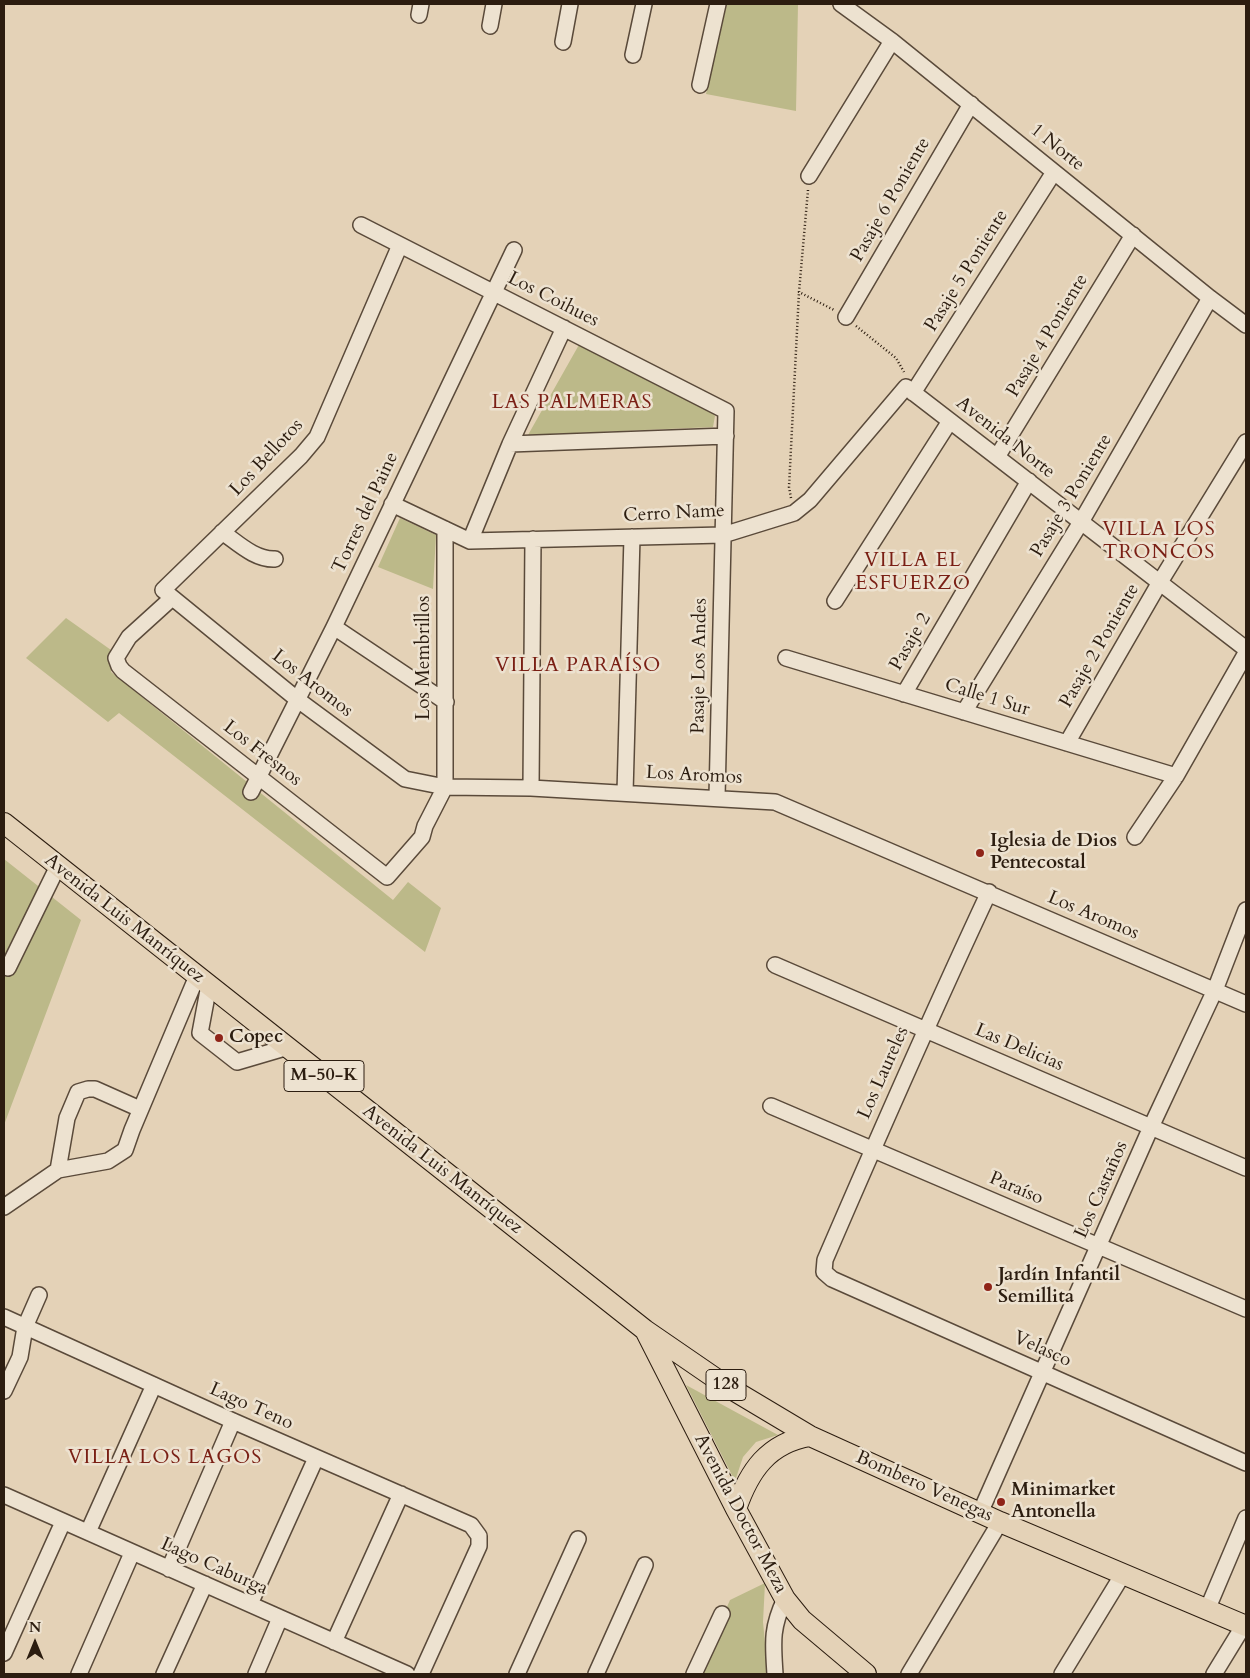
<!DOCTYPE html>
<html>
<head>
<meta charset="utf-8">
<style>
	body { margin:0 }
	#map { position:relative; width:1250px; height:1678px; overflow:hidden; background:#e4d2b7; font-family:Cardo,serif }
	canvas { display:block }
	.frame { position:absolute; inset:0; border:5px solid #2c1d10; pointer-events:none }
	.north { position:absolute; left:10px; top:1618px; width:50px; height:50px; -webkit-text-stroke:4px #ede2d0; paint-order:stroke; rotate:0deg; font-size:14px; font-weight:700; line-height:20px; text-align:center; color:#2c1d10 }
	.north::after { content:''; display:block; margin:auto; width:18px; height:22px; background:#2c1d10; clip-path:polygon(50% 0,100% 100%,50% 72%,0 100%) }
</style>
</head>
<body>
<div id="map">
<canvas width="1250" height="1678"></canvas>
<div class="frame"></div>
<div class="north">N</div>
</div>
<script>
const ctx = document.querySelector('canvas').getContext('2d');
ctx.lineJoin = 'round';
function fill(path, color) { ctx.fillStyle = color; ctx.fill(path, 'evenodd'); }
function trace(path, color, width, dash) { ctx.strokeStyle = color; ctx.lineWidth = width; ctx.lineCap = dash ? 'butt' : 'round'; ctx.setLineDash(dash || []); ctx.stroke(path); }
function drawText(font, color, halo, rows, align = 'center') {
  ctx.font = font + ' Cardo,serif'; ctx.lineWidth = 5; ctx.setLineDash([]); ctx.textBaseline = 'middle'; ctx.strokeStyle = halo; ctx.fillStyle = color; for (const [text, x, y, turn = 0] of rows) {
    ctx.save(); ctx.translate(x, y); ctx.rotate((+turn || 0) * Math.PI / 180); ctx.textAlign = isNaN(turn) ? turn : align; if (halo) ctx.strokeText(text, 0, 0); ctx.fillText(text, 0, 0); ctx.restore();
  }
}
fill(new Path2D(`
	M727,4h71l-2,107 -90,-17z
	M580,343l127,63 8,10 -2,11 -185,8z
	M400,518l36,17 -3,54 -55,-22z
	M66,618l45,32v22l282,228 15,-18 33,26 -16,44 -306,-239 -11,9 -82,-64z
	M4,859l77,61 -77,205z
	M686,1385l92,50 -22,7 -13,15 -8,24z
	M765,1583l-2,39 5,52h-70l32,-74z`), '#bcb989');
const minor = new Path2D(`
	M841,4l51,37 318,257 36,27
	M419,15l2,-11
	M490,26l4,-22
	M563,42l7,-38
	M633,55l11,-51
	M700,85l18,-81
	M809,176l83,-135
	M361,225l365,186 -9,386
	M400,245l-83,192 -16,19 -138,134 135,110 107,79 40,8 86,1 244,14 471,202
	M846,317l125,-213
	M913,393l141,-221
	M510,444l216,-8
	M997,457l136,-222
	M392,504l78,37 253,-6 71,-22 16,-13 96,-113 340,262
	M222,532c16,11 33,28 53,27
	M470,541l40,-97 54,-116
	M172,598l-43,39 -13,21 3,8 4,5 264,206 35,-40 3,-11 20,-39v-258
	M835,601l115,-180
	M334,627l112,75
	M786,658l390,118
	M904,694l125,-213
	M964,712l117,-190 129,-224
	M1067,743l93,-161 86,-140
	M531,788l2,-249
	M251,792l83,-165 180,-377
	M625,793l7,-256
	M1135,837l41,-61 70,-123
	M989,892c-57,122 -111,245 -164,368l-1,12 8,7 414,184
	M775,965l471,203
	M8,968l50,-102
	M209,985l-9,48 37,29 51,-15
	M771,1106l475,203
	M58,1170l9,-52 11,-26 10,-3h7l45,20
	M4,1207l54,-37 50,-9 17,-11 7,-20 65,-154
	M4,1317l229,104 238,104 8,11v10l-58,128
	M4,1391l16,-34 5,-30 14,-32
	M4,1495l403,179
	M980,1513l171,-386 64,-137 31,-80
	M88,1532l66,-147
	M169,1569l64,-148
	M250,1604l66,-146
	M1207,1610l39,-92
	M334,1642l67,-148
	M4,1653l59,-131
	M79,1674l53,-121
	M164,1674l41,-90
	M256,1674l24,-56
	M517,1674l61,-135
	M596,1674l49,-109
	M694,1674l28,-60
	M775,1674c-2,-31 -4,-46 10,-75
	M909,1674l91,-152
	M1062,1674l61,-100
	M1214,1674l30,-49`);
const major = new Path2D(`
	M4,823l641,507 83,57 82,49 190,86 246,104
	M646,1332l90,177 49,90 17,21 64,54
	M736,1509c13,-38 32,-66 74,-73`);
trace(minor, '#5a4a3a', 18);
trace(major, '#2c1d10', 22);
trace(new Path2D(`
	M808,190l-9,102 35,18
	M856,326l40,32 8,14
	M791,498l-2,-11 10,-195`), '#2c1d10', 2.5, [1, 2.5]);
trace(minor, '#ede2d0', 15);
trace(major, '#e4d2b7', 20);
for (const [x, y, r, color] of [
	[980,853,5,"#8f2418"],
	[219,1038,5,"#8f2418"],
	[988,1287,5,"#8f2418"],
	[1001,1502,5,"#8f2418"]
]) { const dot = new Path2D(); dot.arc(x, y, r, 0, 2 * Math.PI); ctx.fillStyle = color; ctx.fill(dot); trace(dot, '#ede2d0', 2); }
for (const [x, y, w] of [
	[324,1076,80],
	[726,1385,40]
]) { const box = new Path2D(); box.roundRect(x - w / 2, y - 15.5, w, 31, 4); ctx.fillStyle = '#ede2d0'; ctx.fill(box); trace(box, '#2c1d10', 1); }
drawText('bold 18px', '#2c1d10', null, [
	["M-50-K",324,1076],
	["128",726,1385]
]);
drawText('19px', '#2c1d10', '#ede2d0', [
	["1 Norte",1057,148,39],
	["Pasaje 6 Poniente",891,200,-60],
	["Pasaje 5 Poniente",967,271,-58],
	["Los Coihues",553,300,27],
	["Pasaje 4 Poniente",1048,336,-59],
	["Avenida Norte",1005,438,38],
	["Los Bellotos",267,458,-47],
	["Pasaje 3 Poniente",1072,496,-59],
	["Torres del Paine",366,513,-65],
	["Cerro Name",674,514,-3],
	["Pasaje 2",911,642,-60],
	["Pasaje 2 Poniente",1100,646,-60],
	["Los Membrillos",425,658,-90],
	["Pasaje Los Andes",700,666,-89],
	["Los Aromos",312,684,38],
	["Calle 1 Sur",987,698,17],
	["Los Fresnos",262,754,38],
	["Los Aromos",694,776,3],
	["Los Aromos",1093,916,23],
	["Avenida Luis Manríquez",124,919,38],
	["Las Delicias",1019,1048,23],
	["Los Laureles",884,1073,-66],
	["Avenida Luis Manríquez",442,1170,38],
	["Paraíso",1016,1189,23],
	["Los Castaños",1102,1190,-66],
	["Velasco",1042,1350,24],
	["Lago Teno",251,1407,24],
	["Bombero Venegas",924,1487,24],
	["Avenida Doctor Meza",740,1514,62],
	["Lago Caburga",214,1567,24]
]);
drawText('bold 19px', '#2c1d10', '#ede2d0', [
	["Iglesia de Dios",990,842],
	["Pentecostal",990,864],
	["Copec",229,1038],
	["Jardín Infantil",998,1276],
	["Semillita",998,1298],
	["Minimarket",1011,1491],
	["Antonella",1011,1513]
], 'left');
ctx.letterSpacing = '1px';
drawText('20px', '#7a1f14', '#ede2d0', [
	["LAS PALMERAS",572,403],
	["VILLA LOS",1159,530],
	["TRONCOS",1159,553],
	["VILLA EL",913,561],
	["ESFUERZO",913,584],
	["VILLA PARAÍSO",578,666],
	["VILLA LOS LAGOS",165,1458]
]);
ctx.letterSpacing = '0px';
</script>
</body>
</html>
